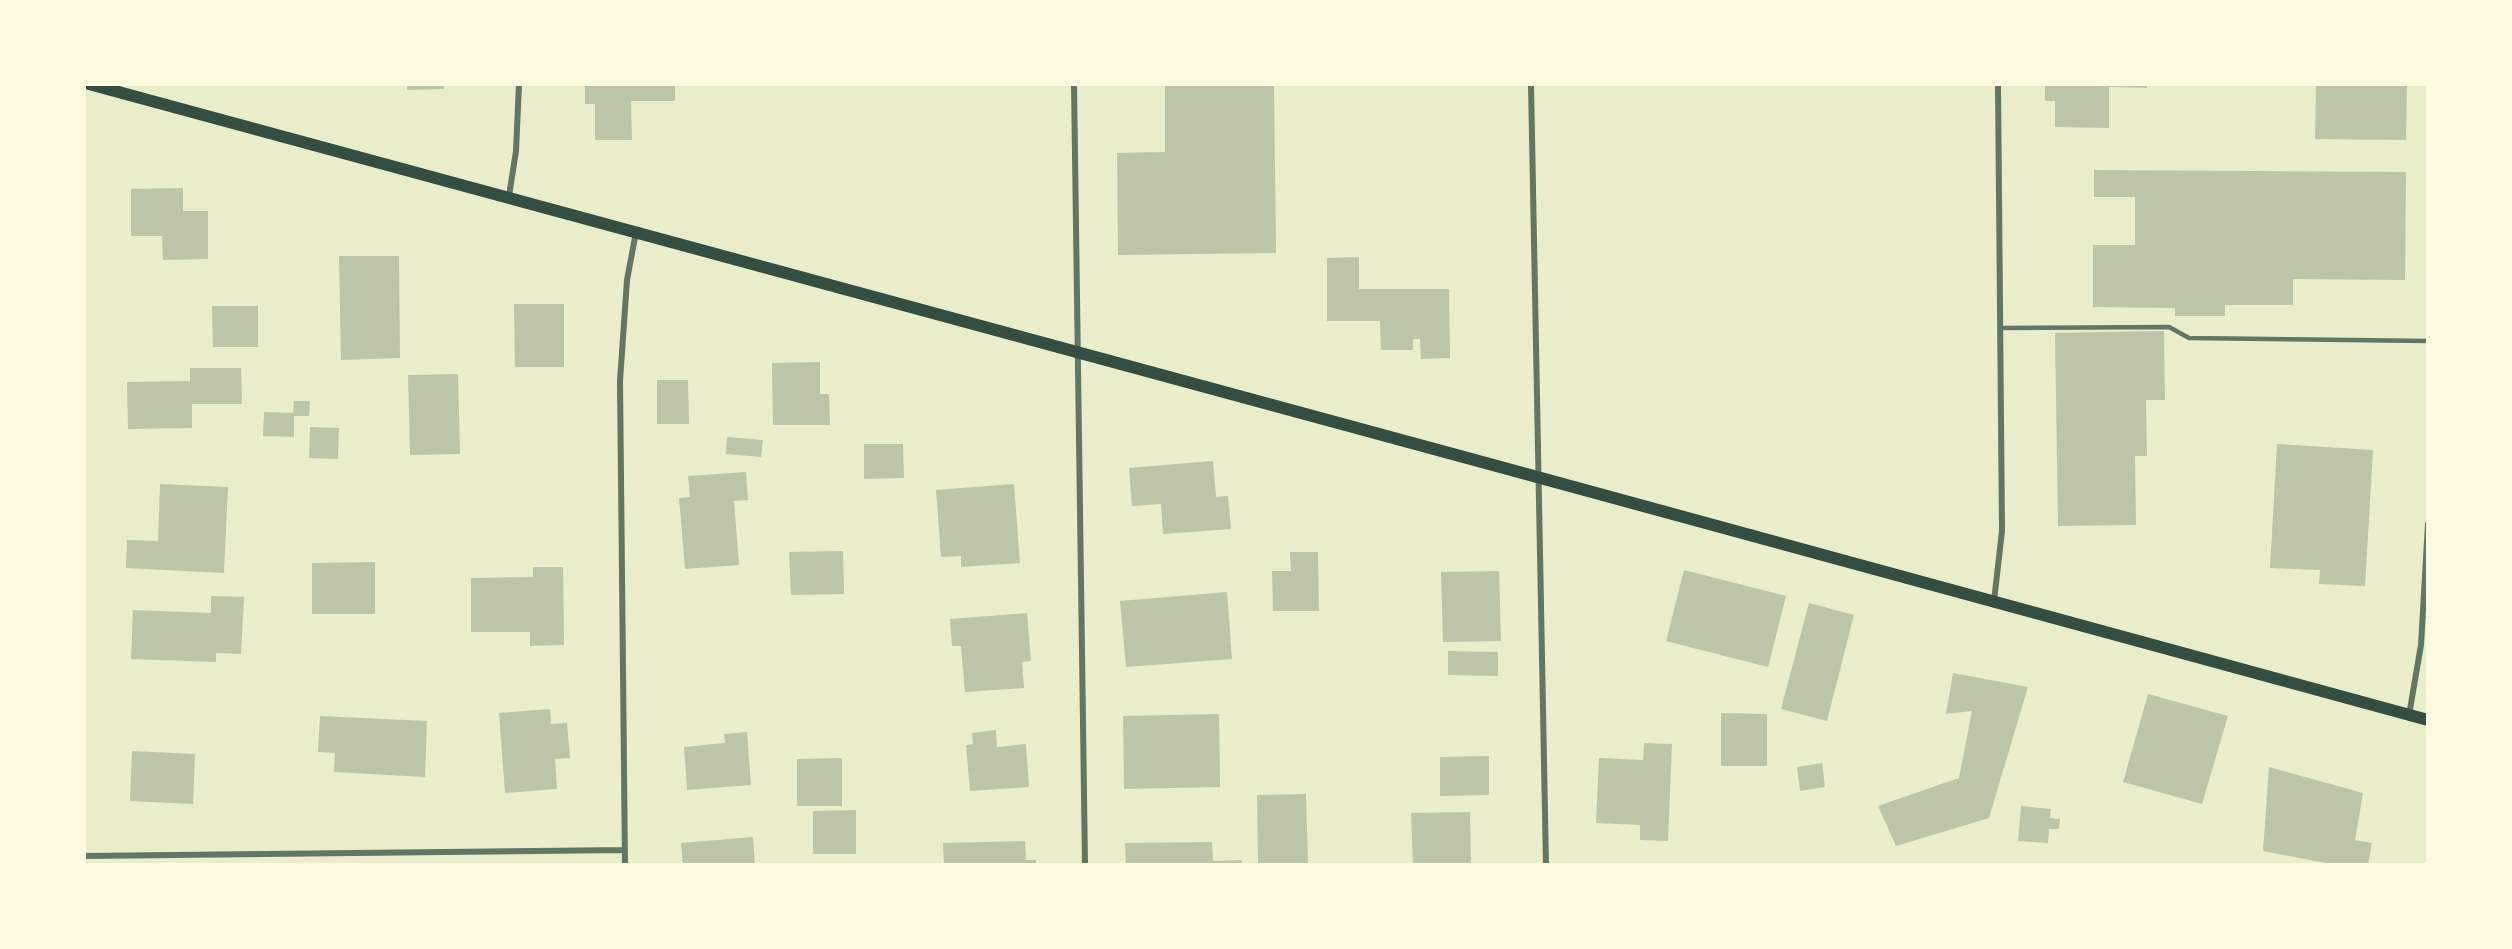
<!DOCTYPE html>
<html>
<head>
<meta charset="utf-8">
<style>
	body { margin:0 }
	#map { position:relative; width:2512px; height:949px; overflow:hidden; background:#e9edc9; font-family:"Fira Sans Condensed",sans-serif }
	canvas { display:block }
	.frame { position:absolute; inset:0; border:86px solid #fefae0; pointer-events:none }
</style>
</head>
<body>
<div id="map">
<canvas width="2512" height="949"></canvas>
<div class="frame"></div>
</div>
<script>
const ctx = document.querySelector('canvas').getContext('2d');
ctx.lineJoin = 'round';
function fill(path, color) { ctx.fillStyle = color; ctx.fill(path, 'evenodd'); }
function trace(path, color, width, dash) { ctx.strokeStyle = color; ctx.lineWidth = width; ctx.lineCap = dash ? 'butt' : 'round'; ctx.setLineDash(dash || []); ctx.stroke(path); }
fill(new Path2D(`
	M407,84h37v5l-37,1z
	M585,84h90v17h-44l1,39h-37v-36h-10z
	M1165,84h109l2,169 -158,2 -1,-102 48,-1z
	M2045,84h102v4l-38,-1v41l-54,-1v-26h-10z
	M2316,84h91l-1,56 -91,-1z
	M2094,170l312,2 -1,108 -112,-1v26h-68v11h-50v-8l-82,-1v-62h42v-48h-41z
	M183,188v23h25v48l-45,1 -1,-24h-31v-47z
	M339,256h60l1,102 -59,2z
	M1359,257v32h90l1,69 -29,1 -1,-20h-7v11h-32l-1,-29h-53v-63z
	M514,304h50v63h-49z
	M212,306h46v41h-45z
	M2164,331l1,69h-19l1,56h-12l1,69 -78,1 -3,-193z
	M820,362v32h9l1,31h-57l-1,-62z
	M190,368h51l1,36h-50v24l-64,1 -1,-47 63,-1z
	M458,374l2,80 -50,1 -2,-80z
	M657,380h31l1,44h-32z
	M294,401h16l-1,15h-15v21l-31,-1 1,-24 29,1z
	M310,427l29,1 -1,31 -29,-1z
	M727,437l36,3 -2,17 -35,-3z
	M864,444h39l1,34 -40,1z
	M2277,444l96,6 -8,136 -46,-2 1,-14 -50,-2z
	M1213,461l3,36 12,-1 3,33 -68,5 -2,-30 -29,2 -3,-38z
	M746,472l2,28 -14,1 5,64 -54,4 -6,-71 11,-1 -2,-21z
	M160,484l68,3 -4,86 -98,-5 1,-28 31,1z
	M1014,484l6,79 -59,4v-11l-20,1 -5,-67z
	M843,551l1,43 -53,1 -2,-43z
	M1290,552h28l1,59h-46l-1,-40h19z
	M375,562v52h-63v-51z
	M533,567h30l1,78 -34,1v-14h-59v-54l62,-1z
	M1684,570l102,26 -18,71 -102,-26z
	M1499,571l2,70 -58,1 -2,-70z
	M1227,592l5,67 -106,8 -6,-66z
	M211,596l33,1 -3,57 -25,-1v9l-85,-3 2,-49 78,3z
	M1809,603l45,12 -27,106 -46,-12z
	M1027,613l4,48 -9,1 2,26 -59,4 -4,-46h-9l-2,-27z
	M1448,651l50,1v24l-50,-1z
	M1953,673l75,14 -39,131 -93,28 -18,-40 81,-28 13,-67 -26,3z
	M2148,694l80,22 -26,88 -79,-22z
	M550,709l1,15 16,-1 3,35 -15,1 2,30 -52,4 -6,-80z
	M1721,713l46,1v52h-46z
	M1219,714l1,73 -96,2 -1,-73z
	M320,716l107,5 -2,56 -91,-5 1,-19 -17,-1z
	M996,730l1,17 29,-3 3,43 -59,4 -4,-46 7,-1 -1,-11z
	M747,732l4,53 -64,5 -3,-43 41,-4 -1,-9z
	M1644,743l28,1 -4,97 -28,-1v-15l-44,-2 3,-65 44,2z
	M132,751l63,3 -2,50 -63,-3z
	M1489,756v39l-49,1v-39z
	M842,758v48h-45v-47z
	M1822,763l3,24 -25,4 -3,-24z
	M2269,767l94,26 -8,47 17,3 -4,22h-32l-73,-14z
	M1306,794l2,71h-50l-1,-70z
	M2021,806l30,3 -1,9 10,1 -1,10h-10l-1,14 -30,-2z
	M856,810v44h-43v-43z
	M1470,812l1,53h-58l-2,-52z
	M753,837l2,28h-72l-2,-22z
	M1025,841l1,19h10v5h-92l-1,-22z
	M1212,842l1,19 29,-1v5h-116l-1,-22z`), '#bcc5a7');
trace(new Path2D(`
	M2000,328l169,-1 20,11 239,3`), '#617663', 4.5);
trace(new Path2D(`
	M1074,84l11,781
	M1531,84l15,781
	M509,196l7,-45 3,-67
	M1994,601l8,-70 -4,-447
	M2409,715l12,-70 7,-121
	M84,856l541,-6
	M625,865l-5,-484 7,-101 9,-48`), '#617663', 6);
trace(new Path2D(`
	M89,84c781,208 1559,425 2339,636`), '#344e41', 12);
</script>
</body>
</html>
